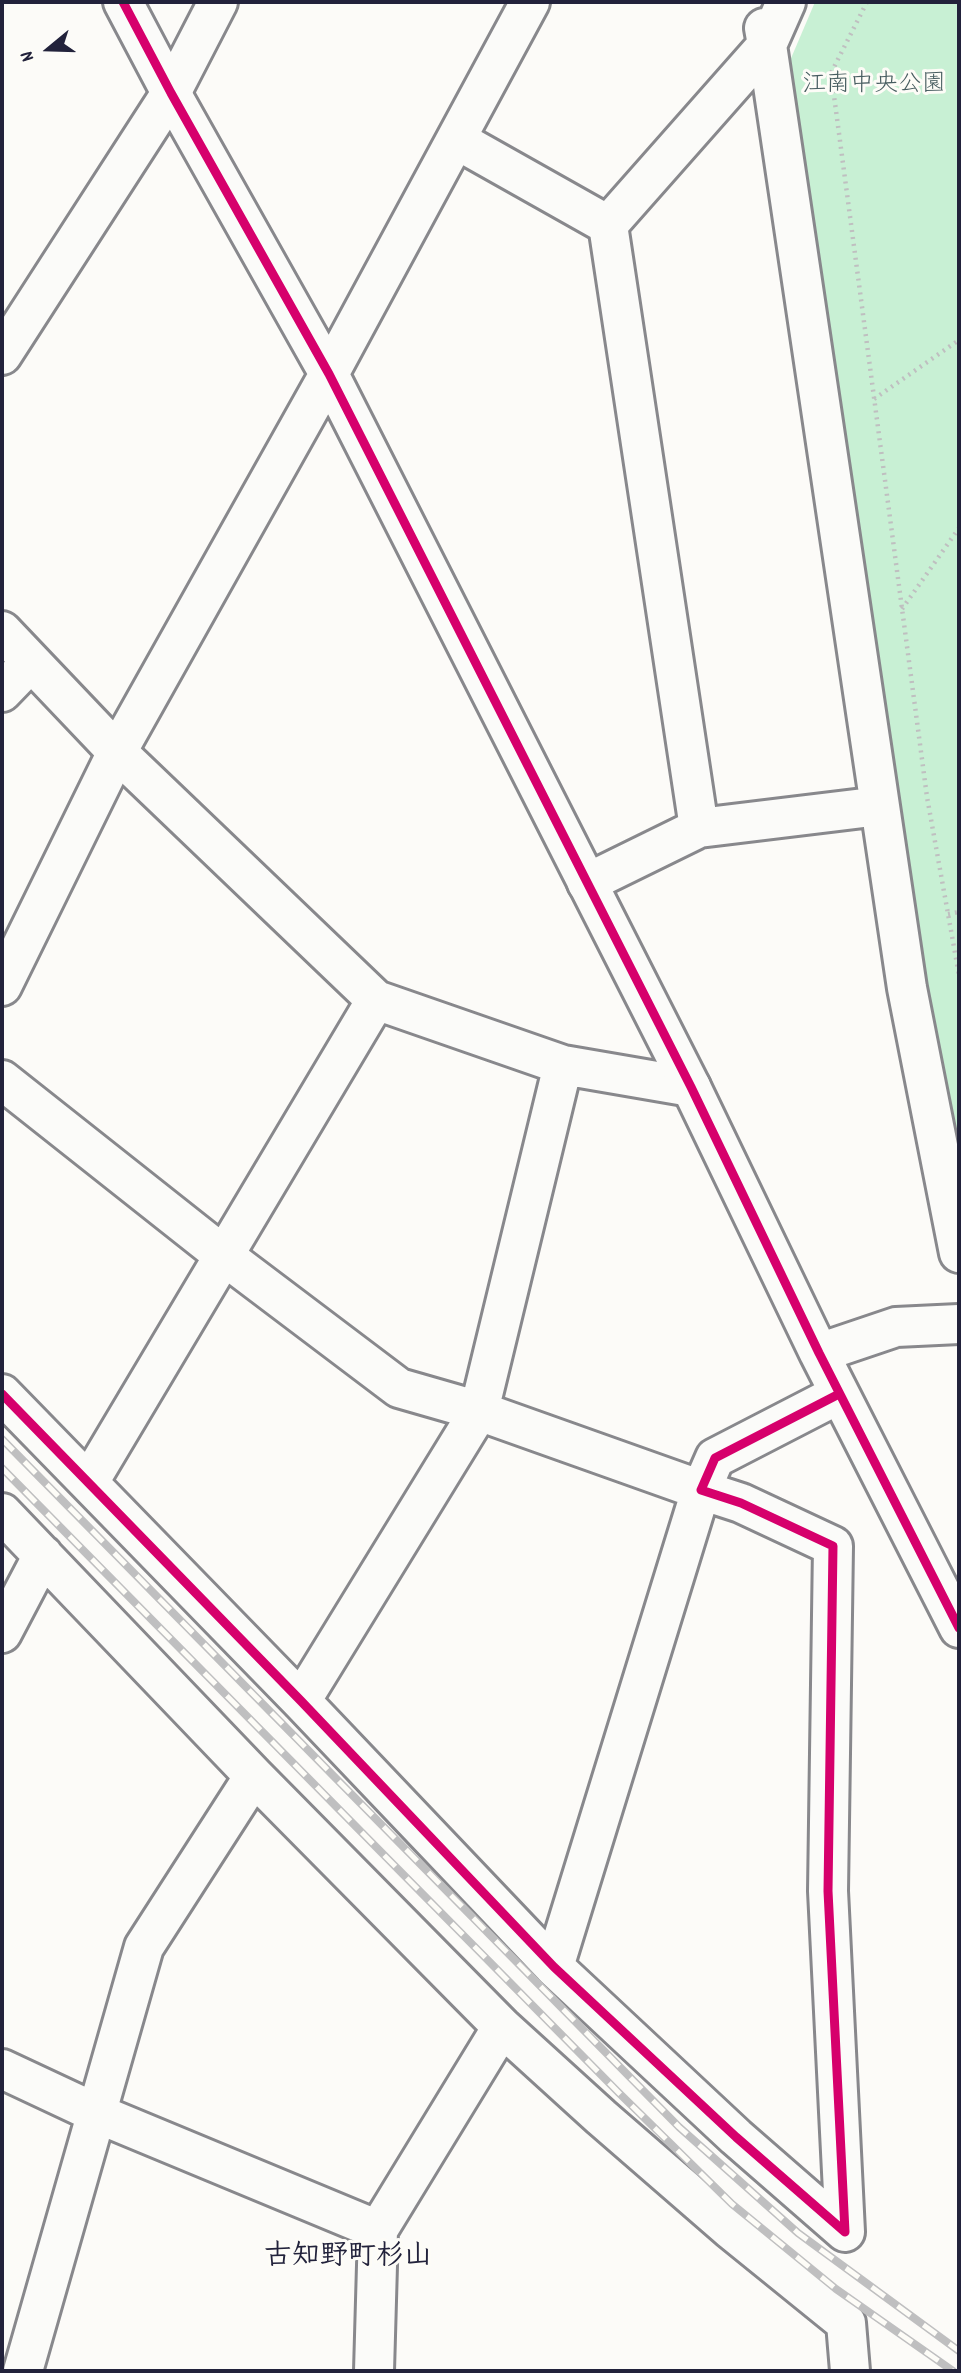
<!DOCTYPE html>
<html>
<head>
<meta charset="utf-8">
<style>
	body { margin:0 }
	#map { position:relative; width:961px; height:2373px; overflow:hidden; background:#fcfbf8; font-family:Dekko,sans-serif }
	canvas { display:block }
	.frame { position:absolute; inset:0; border:4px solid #22223b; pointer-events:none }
	.north { position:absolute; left:14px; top:14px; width:70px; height:70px; -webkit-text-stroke:5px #fdfcf7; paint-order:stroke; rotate:251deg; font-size:19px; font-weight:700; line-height:28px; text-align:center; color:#22223b }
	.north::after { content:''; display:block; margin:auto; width:24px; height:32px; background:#22223b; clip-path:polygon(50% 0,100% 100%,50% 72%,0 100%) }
</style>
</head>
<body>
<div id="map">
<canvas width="961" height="2373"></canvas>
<div class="frame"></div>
<div class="north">N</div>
</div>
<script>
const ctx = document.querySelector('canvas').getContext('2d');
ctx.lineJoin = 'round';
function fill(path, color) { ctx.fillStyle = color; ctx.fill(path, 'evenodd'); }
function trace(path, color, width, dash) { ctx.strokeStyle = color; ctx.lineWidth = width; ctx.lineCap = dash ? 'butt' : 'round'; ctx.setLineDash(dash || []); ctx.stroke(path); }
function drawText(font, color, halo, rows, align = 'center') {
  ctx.font = font + ' Dekko,"Klee One",sans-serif'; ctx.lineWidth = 6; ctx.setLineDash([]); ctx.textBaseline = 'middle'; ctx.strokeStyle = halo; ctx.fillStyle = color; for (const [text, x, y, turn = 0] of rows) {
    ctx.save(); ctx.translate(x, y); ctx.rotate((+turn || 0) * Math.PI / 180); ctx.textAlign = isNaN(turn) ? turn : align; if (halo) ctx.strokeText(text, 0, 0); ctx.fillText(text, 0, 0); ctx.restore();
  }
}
fill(new Path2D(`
	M815,2h144v1228l-173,-1160z`), '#c8f0d4');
const minor = new Path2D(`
	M786,2l-19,43 140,943 52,265
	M457,140l151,85 159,-180 -3,-17
	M608,225l91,603
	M2,355l169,-262 47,-91
	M2,631l115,121 259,248 187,65 128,22
	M2,692l29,-30
	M587,883l112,-55 181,-22
	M2,1080l221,175 176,133 80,23 222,79 -147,477
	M2,1394l299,307 253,266 182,170 109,95 -17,-341 5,-345 -92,-43 -40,-13 14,-32 124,-64
	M89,1482l287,-482
	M2,1513l252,263 248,251 99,90 129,112 116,94 4,48
	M2,1633l41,-78
	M301,1701l178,-290 84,-346
	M2,2069l94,44 282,117
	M23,2371l121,-424 110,-171
	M374,2371l4,-141 124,-203`);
const tertiary = new Path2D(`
	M123,2l48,91 158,281 362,713 128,266 140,275
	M2,986l115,-234 212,-378 201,-372
	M819,1353l77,-26 63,-3`);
trace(minor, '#88888c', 44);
trace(tertiary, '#88888c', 44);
trace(new Path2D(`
	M867,2l-36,71 96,724 32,178
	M874,399l85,-59
	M902,609l57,-81
	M948,914l11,-2`), '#bfbfc0', 4.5, [2, 5]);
trace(minor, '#fbfbf9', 38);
trace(tertiary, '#fbfbf9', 38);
const rail = new Path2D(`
	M2,1439l677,688 119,106 161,118
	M2,1468l617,625 113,111 104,85 117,82`);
trace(rail, '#bfbfc0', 8);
trace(rail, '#fdfcf7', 5, [16]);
trace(new Path2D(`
	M123,2l48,91 158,281 362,713 128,266 140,275
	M2,1394l299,307 253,266 182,170 109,95 -17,-341 5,-345 -92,-43 -40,-13 14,-32 124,-64`), '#d6006c', 9);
drawText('24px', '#475d60', '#fdfcf7', [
	["江南中央公園",874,87]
]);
drawText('bold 28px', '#22223b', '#fdfcf7', [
	["古知野町杉山",348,2259]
]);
</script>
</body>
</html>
